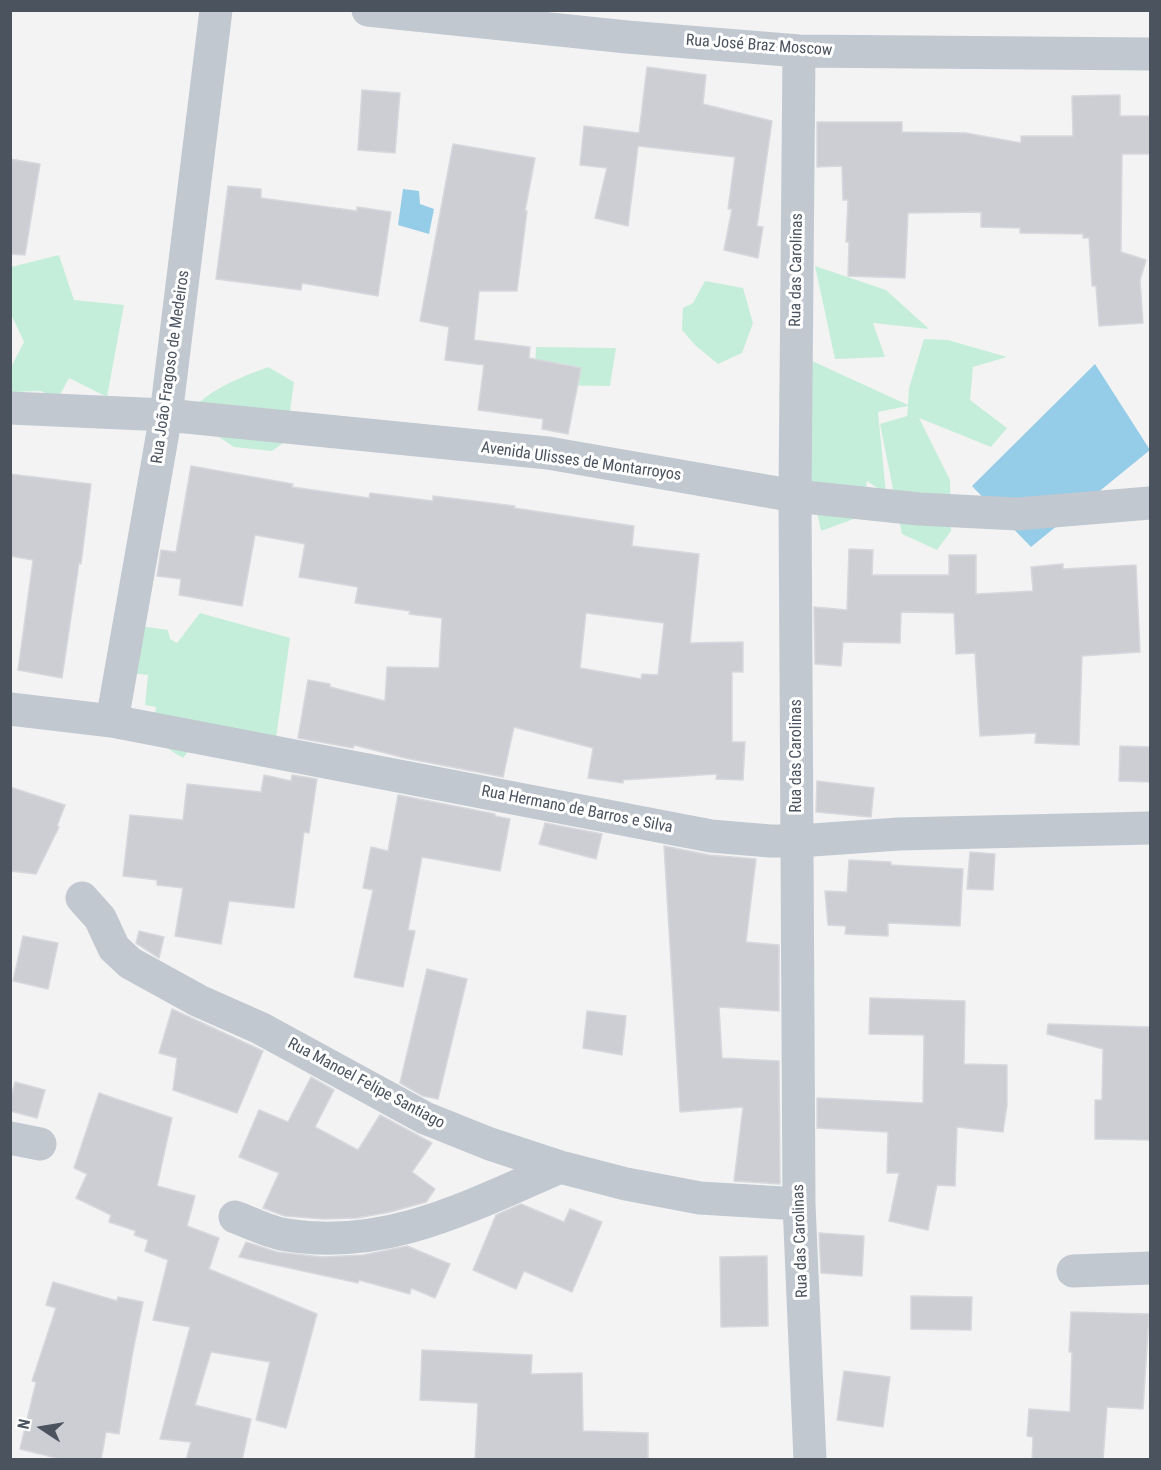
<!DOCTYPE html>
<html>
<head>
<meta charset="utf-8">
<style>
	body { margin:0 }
	#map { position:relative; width:1161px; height:1470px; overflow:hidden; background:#f4f3f3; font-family:"Roboto Condensed",sans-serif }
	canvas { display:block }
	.frame { position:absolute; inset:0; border:12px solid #4b535f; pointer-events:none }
	.north { position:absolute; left:12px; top:1398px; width:60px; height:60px; -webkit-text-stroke:4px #fff; paint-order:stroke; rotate:282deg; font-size:16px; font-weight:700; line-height:24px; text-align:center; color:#4b535f }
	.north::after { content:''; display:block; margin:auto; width:21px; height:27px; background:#4b535f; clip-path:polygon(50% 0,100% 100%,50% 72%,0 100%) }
</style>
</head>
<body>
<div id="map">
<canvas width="1161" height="1470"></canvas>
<div class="frame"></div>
<div class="north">N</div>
</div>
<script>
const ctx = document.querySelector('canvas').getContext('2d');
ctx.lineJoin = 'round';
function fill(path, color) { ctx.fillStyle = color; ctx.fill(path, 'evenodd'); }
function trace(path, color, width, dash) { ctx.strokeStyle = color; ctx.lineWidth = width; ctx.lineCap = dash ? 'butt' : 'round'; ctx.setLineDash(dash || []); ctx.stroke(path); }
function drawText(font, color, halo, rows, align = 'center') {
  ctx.font = font + ' "Roboto Condensed",sans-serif'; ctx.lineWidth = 6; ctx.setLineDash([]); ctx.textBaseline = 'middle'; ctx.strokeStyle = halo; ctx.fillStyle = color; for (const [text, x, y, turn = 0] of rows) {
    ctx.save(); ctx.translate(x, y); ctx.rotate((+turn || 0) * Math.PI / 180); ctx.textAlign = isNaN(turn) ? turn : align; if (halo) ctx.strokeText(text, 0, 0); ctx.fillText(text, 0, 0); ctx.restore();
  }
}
fill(new Path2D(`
	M59,255l15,45 50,5 -17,92 -38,-19 -12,22 -16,-9 -30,1 -1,-23 14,-27 -13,-28v-47z
	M815,266l71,24 43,39 -56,-6 12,34 -50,2z
	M705,281l38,7 10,35 -11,30 -24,11 -23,-19 -13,-15 1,-22 10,-5z
	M924,339l24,1 59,17 -34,10 -3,33 37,28 -16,19 -72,-29 31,62 1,51 -14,19 -35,-16 -22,-110 27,-8 1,-10 -30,6 8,82 -19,-13 -5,35 -41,15 -12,-56 -24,-40 -6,-38 7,-48 122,56 1,-17z
	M536,347l80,1 -6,38 -76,-1z
	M268,367l26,15 -8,59 -14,10 -38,-4 -18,-12 -24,-25c19,-22 50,-33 76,-43z
	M200,613l90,25 -14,100 -71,-8 -22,28 -31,-19 4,-32 -11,-2 3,-30 -18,-2 10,-47 28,4 2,9 7,4z`), '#c5eeda');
fill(new Path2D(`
	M403,189l16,2 1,13 14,5 -5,25 -31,-9z
	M1095,364l55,86 -119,97 -59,-61z`), '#95cce8');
const building = new Path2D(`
	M647,67l59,8 -3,29 69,17 -15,105 6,1 -5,31 -34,-8 8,-41h-4l7,-52 -97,-11 -10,80 -33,-8 12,-50 -27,-3 4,-39 55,7z
	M362,90l38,3 -5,60 -37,-3z
	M1120,95v21h30v38h-28l-1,98 25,8 -6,20 3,43 -44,3 -3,-40h-4l-3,-48h-6v-4l-63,-1v-5l-39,-1v-15l-73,1 -3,65 -57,-2 1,-34h-3l2,-42h-5l-1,-34 -25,1v-45h85v10l64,1 55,10v-7h52l-1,-40z
	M453,144l82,14 -10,53h2l-10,80h-38l-5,49 56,7 -1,11 52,10 -13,66 -26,-5 1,-10 -65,-9 6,-45 -39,-5 4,-33 -29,-6z
	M10,159l30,5 -15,91 -15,-1z
	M228,186l33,3v9l96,13v-4l34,5 -13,84 -76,-13 -1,7 -85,-11z
	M191,466l102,18 -1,3 77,11 1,-5 63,8v-5l82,10 -1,2 120,18 -2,20 67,8 -9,89 53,-1v30h-11v70h13l-2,38 -27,-1 1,-5 -94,6v3l-35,-5 5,-30 -79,-21 -11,50 -98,-19 -51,-13 -1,3 -55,-10 10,-58 22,4v3l55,14 2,-34 52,1 3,-50 -33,-4 1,-3 -55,-8 3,-16 -59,-10 6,-33 -50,-9 -13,71 -63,-11 2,-16 -24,-3 4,-26 15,2zM586,613l78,10 -6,52 -16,-1 -1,5 -61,-11z
	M10,474l81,10 -10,80 -2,-1 -17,115 -44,-8 15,-110 -23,-4z
	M849,549l24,1 -1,25h77v-20h27v39l57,-3 -2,-24 32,-3v5l73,-4 4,87 -58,4 -3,89 -44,-2 1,-10 -56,3 -5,-83 -19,1 -2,-41 -53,-1 -1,31 -57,-1 -2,24 -26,-2 -1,-57 33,3z
	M1120,746l30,1v35l-31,-1z
	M264,775l27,6 1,-6 25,4 -8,54 -5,-1 -10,76 -65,-7 -8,43 -46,-8 8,-48 -26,-3v-5l-34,-4 7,-61 53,5 4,-36 74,8z
	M817,781l57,7 -3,29 -55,-5z
	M10,787l55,18 -8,21 2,1 -23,47 -26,-3z
	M398,795l97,19v2l15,3 -10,52 -78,-14 -14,73 7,1 -12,56 -49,-10 19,-87 -10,-2 8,-41 17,4z
	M545,823l57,11 -6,25 -57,-15z
	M664,846l45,9 47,4 -10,83 33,3v66l-60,-4 3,51 57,3 1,123 -46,-3 9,-74 -63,5z
	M970,852l25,2 -2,36 -26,-1z
	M849,860l42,2v3l72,4 -3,57 -72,-3v13l-43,-2 1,-8 -18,-1 -3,-34 22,1z
	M139,931l25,6 -5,21 -23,-15z
	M23,936l35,7 -10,46 -35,-8z
	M427,969l40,10 -29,120 -15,-3 -23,-13z
	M870,998l95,3 -1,63 43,1v40l-4,27 -46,-5 -2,59 -18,-1 -9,45 -39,-9 10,-48h-12l1,-41 -71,-4v-30l106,5 1,-68 -55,-1z
	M172,1009l91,42 -26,62 -64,-23 4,-32 -18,-5z
	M587,1011l39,5 -4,39 -39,-7z
	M1048,1024l102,3v113l-55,-1v-39h7l1,-51 -56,-15z
	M311,1077l23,13 -19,37 43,23 22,-35 52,28 -20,29 23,17 -9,13 -36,10 -33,6 -33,1 -39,-3 -22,-8 16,-35 -40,-16 20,-47 29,12z
	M15,1082l30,8 -8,28 -27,-7v-10z
	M99,1093l73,25 -15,68 38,10 -8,30 32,12 -10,31 108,45 -31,114 -30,-8 14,-58 -59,-10 -16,53 56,14 -9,41h-56l5,-18 -31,-3 30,-112 -37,-7 15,-60 -23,-9 3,-11 -14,-5 2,-4 -27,-9 2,-7 -35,-17 11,-24 -13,-6z
	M521,1204l43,18 6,-13 32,13 -30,70 -48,-21 -8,18 -43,-19 23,-55z
	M819,1233l45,3 -2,40 -41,-3z
	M246,1242l31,10 45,5 41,-2 44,-9 43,18 -15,34 -24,-10 -1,6 -51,-14 -1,3 -119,-26z
	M767,1256l1,70 -47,1 -1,-70z
	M53,1282l64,19 1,-4 25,5 -10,49 -14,83 -13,-2 -5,28h-37l-44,-11 16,-67 -4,-1 24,-73 -10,-3z
	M911,1296l61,1 -1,33 -60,-1z
	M1071,1312l78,2 -6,95 -36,-2 -4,53h-71l1,-23 -6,-1 2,-27 41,3 2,-60h-3z
	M422,1350l110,5 -1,19 51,-1 1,58 65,2v27h-173l3,-57 -58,-3z
	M844,1371l46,6 -7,50 -46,-7z`);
fill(building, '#cdced4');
trace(building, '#d7d8dd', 1.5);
trace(new Path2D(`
	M368,10l259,27 172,14 351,3
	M799,51l-4,445 4,708 11,256
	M10,709l102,12 599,115 59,5h28l101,-7 251,-6
	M112,721l54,-306 50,-405
	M82,898l18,20 14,30 16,15 69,38 61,27 165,90 65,26 70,23 66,17 74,14 99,6
	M10,1138l30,6
	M235,1217c17,6 35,16 52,18 100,16 185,-30 273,-68
	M1073,1271l77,-3`), '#c1c8d0', 33);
trace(new Path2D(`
	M10,408l156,7 382,38 247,43 124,13 98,5 133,-11`), '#c1c8d0', 33);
drawText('16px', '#4b535f', '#fff', [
	["Rua José Braz Moscow",759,46,4],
	["Rua das Carolinas",797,270,-89],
	["Rua João Fragoso de Medeiros",171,367,-82],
	["Avenida Ulisses de Montarroyos",581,462,8],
	["Rua das Carolinas",797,756,-90],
	["Rua Hermano de Barros e Silva",577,810,11],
	["Rua Manoel Felipe Santiago",366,1084,28],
	["Rua das Carolinas",801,1241,-92]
]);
</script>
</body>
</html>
